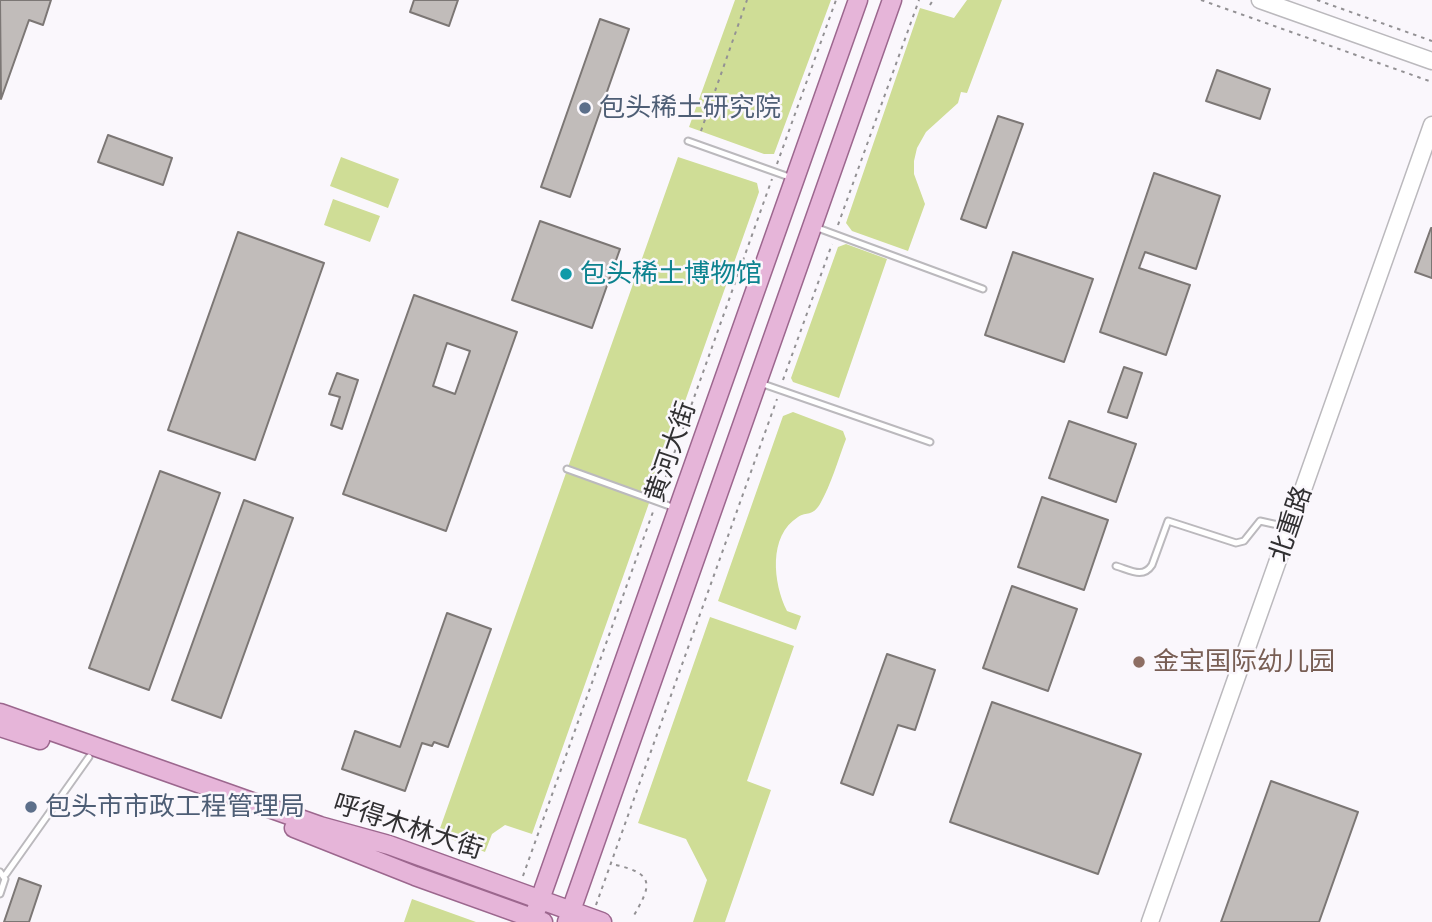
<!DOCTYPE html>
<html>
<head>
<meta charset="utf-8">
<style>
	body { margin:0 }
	canvas { display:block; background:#faf7fc }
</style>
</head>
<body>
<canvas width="1432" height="922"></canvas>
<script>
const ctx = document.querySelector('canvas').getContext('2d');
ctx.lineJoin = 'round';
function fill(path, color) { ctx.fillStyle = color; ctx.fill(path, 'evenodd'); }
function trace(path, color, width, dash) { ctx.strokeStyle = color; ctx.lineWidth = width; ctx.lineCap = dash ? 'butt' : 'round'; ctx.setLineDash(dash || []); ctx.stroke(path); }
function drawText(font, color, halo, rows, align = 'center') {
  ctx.font = font + ' Mulish,"Noto Sans SC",sans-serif'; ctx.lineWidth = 5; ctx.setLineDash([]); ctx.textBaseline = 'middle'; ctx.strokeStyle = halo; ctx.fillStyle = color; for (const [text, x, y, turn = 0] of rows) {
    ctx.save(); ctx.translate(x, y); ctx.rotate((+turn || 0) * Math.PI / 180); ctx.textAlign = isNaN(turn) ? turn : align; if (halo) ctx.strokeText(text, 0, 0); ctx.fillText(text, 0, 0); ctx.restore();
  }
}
fill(new Path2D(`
	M735,0h96l-57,154h-10l-75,-27z
	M967,0h35l-35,93 -6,-1 -3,11 -32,29 -9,16 -3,13v13l11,30 -17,47 -56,-20 -6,-8 74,-215 34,10z
	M341,157l58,22 -11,29 -58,-22z
	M678,157l79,26 2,9 -227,642 -27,-9 -13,9 -7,18 -47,-18z
	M333,199l47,17 -10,26 -46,-17z
	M846,244l41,15 -48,139 -46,-16 -2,-4 47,-131z
	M793,412l50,19 3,8c-8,21 -15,46 -26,65 -8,13 -13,7 -22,13 -30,19 -25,66 -11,94l14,5 -5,14 -78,-29 65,-185z
	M710,617l84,29 -47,135 24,9 -46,132h-32l14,-42 -21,-41 -48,-16z
	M412,899l64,23h-72z`), '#cfdd96');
const building = new Path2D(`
	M0,0h51l-8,25 -14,-5 -28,79z
	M414,0h44l-9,26 -39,-14z
	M600,19l29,10 -59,168 -29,-10z
	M1217,70l53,19 -10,30 -54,-18z
	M998,116l25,8 -37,104 -25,-9z
	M108,135l64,23 -9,27 -65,-23z
	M1154,173l66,23 -24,73 -51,-17 -6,16 51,17 -24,70 -66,-23z
	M540,221l80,28 -28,79 -80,-28z
	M1431,228h1v50l-17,-6z
	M238,232l86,31 -69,197 -87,-30z
	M1013,252l80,27 -29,83 -79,-27z
	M414,295l103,37 -71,199 -103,-37zM447,343l23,8 -15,43 -22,-8z
	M1124,367l18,6 -15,45 -19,-6z
	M337,373l21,7 -16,49 -11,-4 9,-28 -11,-3z
	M1069,421l67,23 -20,58 -67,-24z
	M160,471l60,22 -71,197 -60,-22z
	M1042,497l66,23 -24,70 -66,-23z
	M244,500l49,18 -72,200 -49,-18z
	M1012,586l65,23 -29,82 -65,-23z
	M447,613l44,16 -43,118 -14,-5 -2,4 -10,-3 -17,48 -63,-22 13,-38 45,16z
	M887,654l48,16 -20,60 -17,-5 -25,70 -32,-12z
	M992,702l149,52 -43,120 -148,-52z
	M1271,781l87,31 -39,110h-98z
	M19,878l22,8 -12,36h-25z`);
fill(building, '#c1bcba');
trace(building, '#7c7775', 2);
const lane = new Path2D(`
	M688,141l104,37
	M815,227l168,62
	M760,383l170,59
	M567,469l108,39
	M1116,566c14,4 27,13 36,-1l16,-44 68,22 8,-2 16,-20 27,6
	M0,872l5,7 -5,15
	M6,874l83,-117`);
const secondary = new Path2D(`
	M1260,0l172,61
	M1150,922l282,-797`);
const primary = new Path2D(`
	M0,713l320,113 69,19 213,77
	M0,727l40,13
	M294,828l121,48 128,46
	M532,922l326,-922
	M567,922l325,-922`);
trace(lane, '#bbb9bd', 9);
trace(secondary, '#bbb9bd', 19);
trace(primary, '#9c678e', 21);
trace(new Path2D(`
	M1201,0l231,82
	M1317,0l115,41
	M930,5l3,-5
	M701,131l46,-131
	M777,164l59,-164
	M838,225l81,-225
	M783,380l49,-136
	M660,493l112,-314
	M616,865c40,9 35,21 17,52
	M523,876l131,-367
	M596,905l181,-506`), '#939194', 2, [3.5, 5]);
trace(lane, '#fff', 5);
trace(secondary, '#fff', 16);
trace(primary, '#e6b5d9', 18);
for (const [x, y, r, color] of [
	[585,108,7,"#5c6f8a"],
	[566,274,7,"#0f9aa8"],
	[1139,662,7,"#8d6e63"],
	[31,807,7,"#5c6f8a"]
]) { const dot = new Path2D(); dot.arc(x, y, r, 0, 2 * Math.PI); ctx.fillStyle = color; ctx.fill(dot); trace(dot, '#faf7fc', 2.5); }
drawText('26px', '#4e5e75', '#faf7fc', [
	["包头稀土研究院",599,108],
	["包头市市政工程管理局",45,807]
], 'left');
drawText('26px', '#0d838f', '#faf7fc', [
	["包头稀土博物馆",580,274]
], 'left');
drawText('26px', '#313032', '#faf7fc', [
	["黄河大街",671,452,-71],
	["北重路",1291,524,-71],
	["呼得木林大街",408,827,18]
]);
drawText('26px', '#785e54', '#faf7fc', [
	["金宝国际幼儿园",1153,662]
], 'left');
</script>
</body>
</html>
